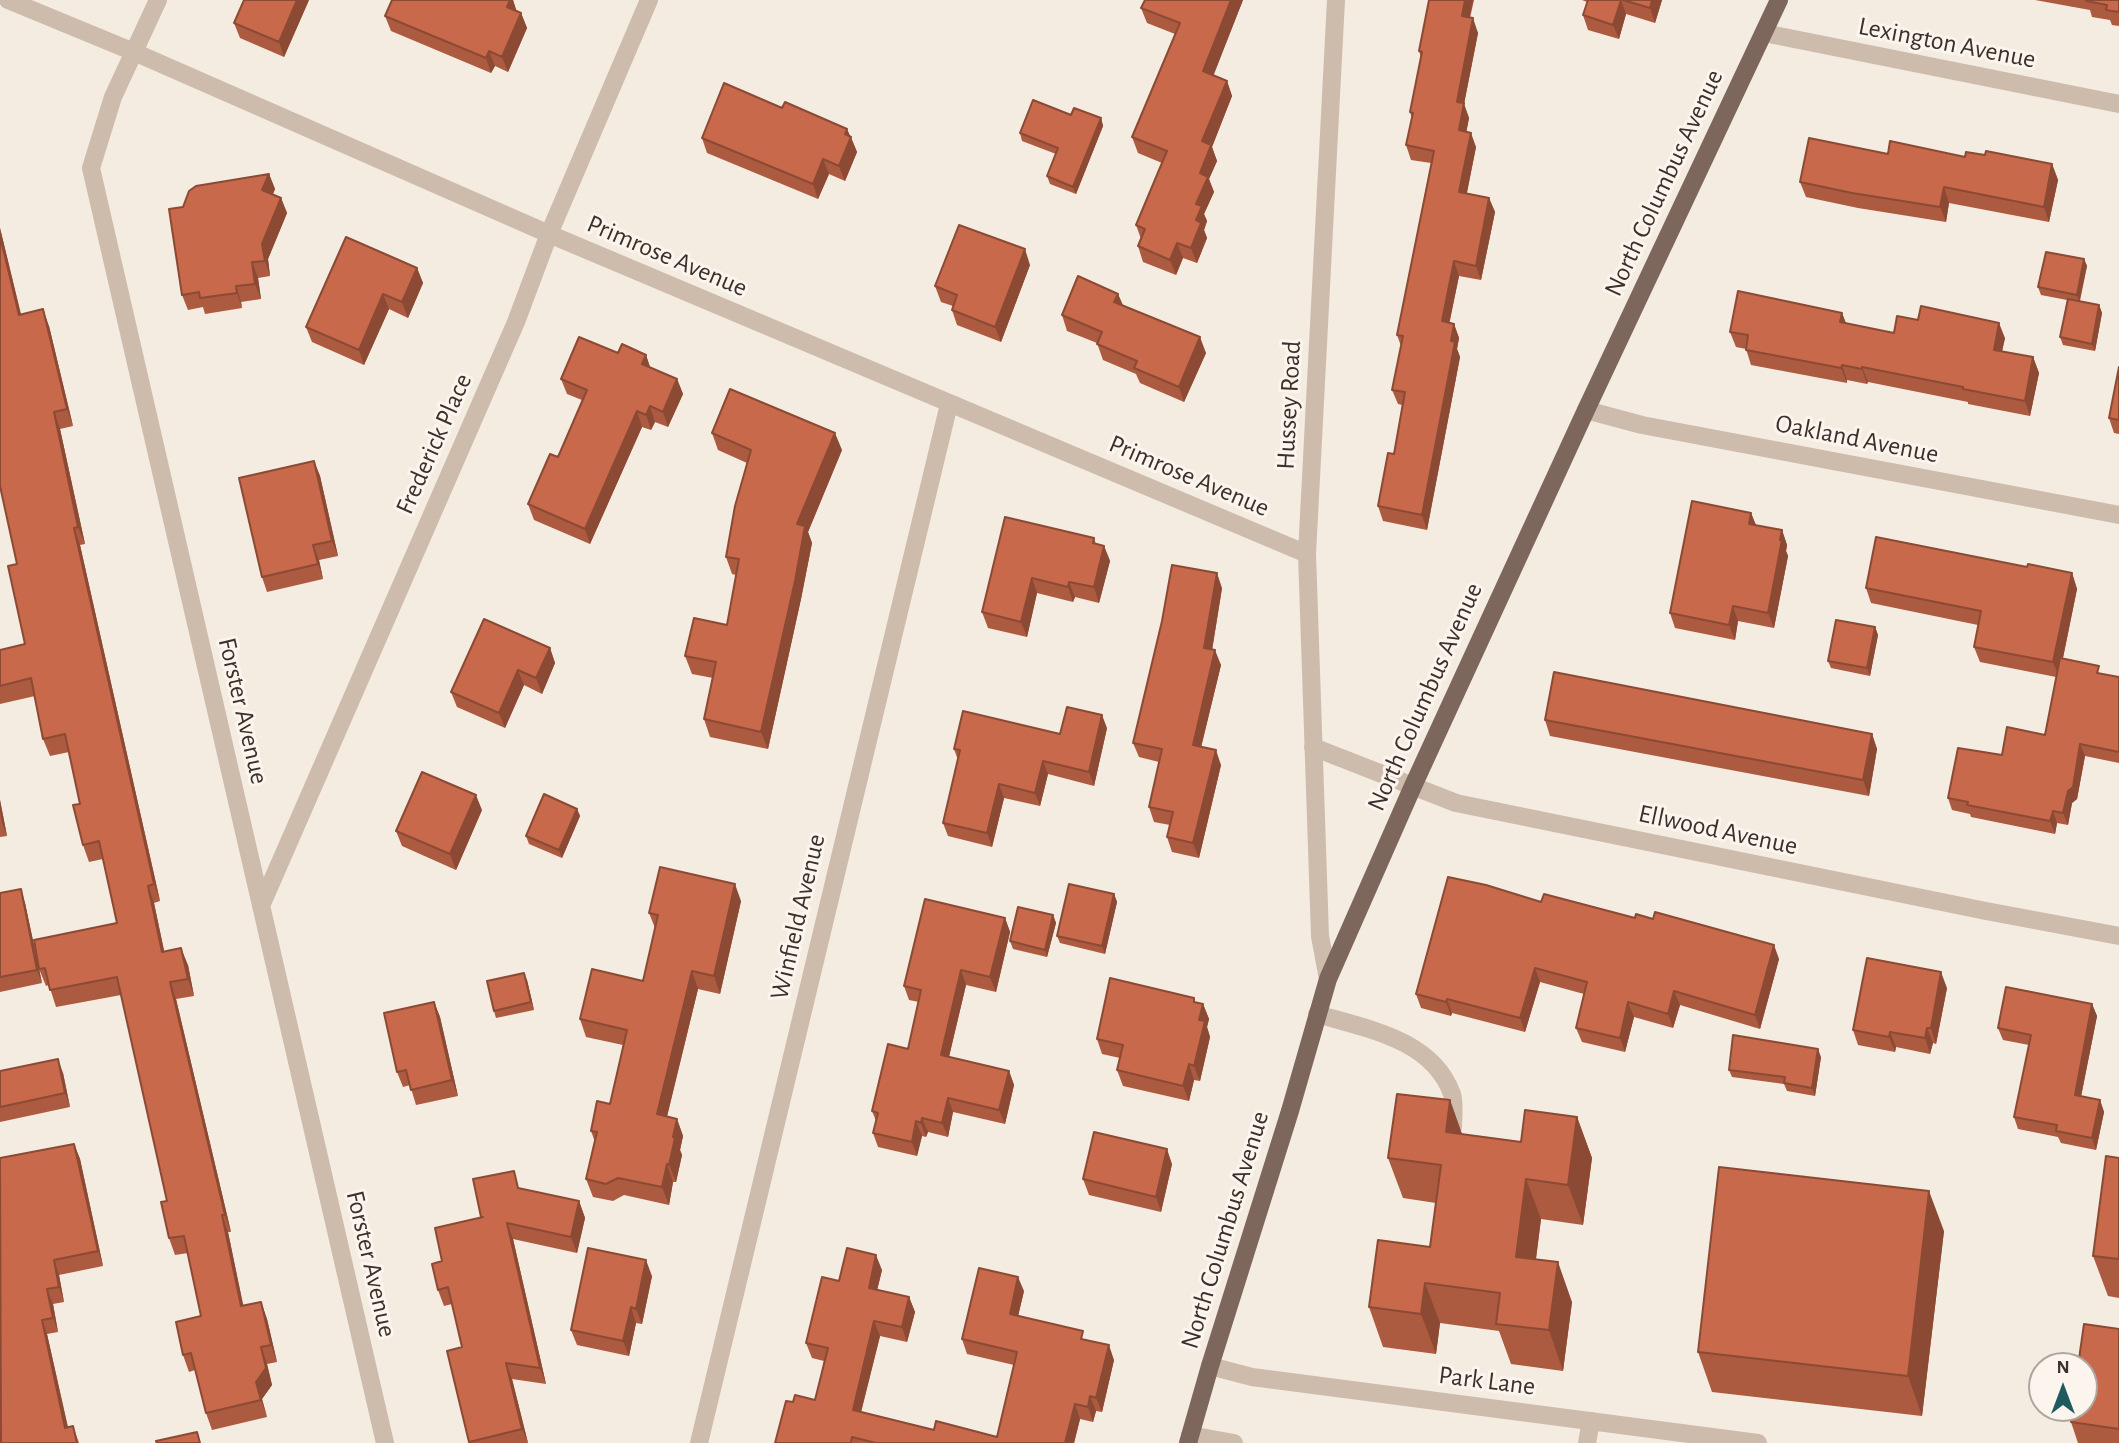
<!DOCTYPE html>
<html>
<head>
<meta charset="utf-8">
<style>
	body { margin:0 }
	#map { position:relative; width:2119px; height:1443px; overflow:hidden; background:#f4ebe1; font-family:"Alegreya Sans",sans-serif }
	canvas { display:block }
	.north { position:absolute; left:2028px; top:1352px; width:70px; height:70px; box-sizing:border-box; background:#fbf5ee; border:2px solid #aea6a0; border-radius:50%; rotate:0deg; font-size:19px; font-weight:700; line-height:28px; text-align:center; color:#3b302b }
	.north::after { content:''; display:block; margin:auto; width:24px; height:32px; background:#1f5a5e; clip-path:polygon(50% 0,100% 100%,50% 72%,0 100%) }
</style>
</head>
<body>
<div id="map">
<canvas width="2119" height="1443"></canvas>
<div class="north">N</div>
</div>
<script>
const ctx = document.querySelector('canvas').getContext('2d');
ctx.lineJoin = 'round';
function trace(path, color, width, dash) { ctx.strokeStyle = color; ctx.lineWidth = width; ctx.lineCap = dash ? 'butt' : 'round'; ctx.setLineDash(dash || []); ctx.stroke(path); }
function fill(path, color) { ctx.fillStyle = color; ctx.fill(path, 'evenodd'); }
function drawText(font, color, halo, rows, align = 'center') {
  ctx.font = font + ' "Alegreya Sans",sans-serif'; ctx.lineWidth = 6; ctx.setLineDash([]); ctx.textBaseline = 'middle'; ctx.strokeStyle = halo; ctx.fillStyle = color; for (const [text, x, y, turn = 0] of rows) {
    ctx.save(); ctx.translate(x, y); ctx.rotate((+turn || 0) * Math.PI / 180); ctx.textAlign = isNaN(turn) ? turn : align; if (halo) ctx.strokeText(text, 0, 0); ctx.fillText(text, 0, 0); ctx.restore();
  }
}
trace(new Path2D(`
	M1317,1014c50,15 115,25 135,80 3,10 1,23 1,33
	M1587,1443l4,-22`), '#cdbbac', 18);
trace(new Path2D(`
	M8,0l126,52 415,182 758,320
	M158,0l-45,97 -22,71 294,1275
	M1764,33l355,71
	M1586,410l56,15 477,90
	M1313,747l143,56 530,108 133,25
	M261,906l255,-584 33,-88 100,-234
	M1328,979l-8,-43 -13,-382 29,-554
	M1210,1366l42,11 506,66
	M1190,1435l44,8
	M699,1443l250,-1039`), '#cdbbac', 18);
trace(new Path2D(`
	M1188,1443l22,-77 80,-255 38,-132 85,-193 173,-376 193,-410`), '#7d675c', 18);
fill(new Path2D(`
	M309,0l-25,57 -44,-19 -6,-15z
	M392,0h121l3,11 5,2 6,15 -19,44 -13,-6 -4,7 -100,-42 -6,-15z
	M1243,0l-30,75 14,6 5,15 -20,51 5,14 -8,18 5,13 -10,22 3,7 -3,9 3,8 -10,25 -14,-5 -7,17 -33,-13 -5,-16 3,-7 -5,-14 26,-62 -24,-10 -6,-16 43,-103 -28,-11 -6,-15z
	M1429,0h45l-4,18 8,15 -14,71 5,14 -3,14 10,15 -9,46 22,5 6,14 -14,68 -22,-4 -10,47 5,1 5,14 -2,11 3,8 -33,173 -44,-9 -5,-15 16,-52 8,-49 -4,-1 -6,-14 9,-44 -4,-11 34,-172 -20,-3 -5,-15 6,-27 -2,-6 11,-55 -2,-6z
	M1582,0h80l-7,23 -29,-9 -7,25 -31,-9 -5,-15 4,-13z
	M2035,0h84v26l-7,-1 -2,-5 -18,-3 -2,-7z
	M782,108l65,21 3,7 1,1 6,15 -12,29 -16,-7 -11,25 -111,-46 -5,-15z
	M1071,115l30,3 2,8 -27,68 -26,-10 -3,-8 9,-22 -34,-13 -2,-8z
	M1888,154l77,3 20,-2 67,9 6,16 -9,42 -100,-19 -3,19 -88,-14 -52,-11 -6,-15z
	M269,174l6,15 -2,5 8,4 6,15 -19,46 2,17 -12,2 3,21 -20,3 1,6 -37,6 -2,-7 -15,3 -6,-15z
	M0,228l21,86 28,12 24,100 -13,3 25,115 -5,1 80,356 -6,2 10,48 24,14 6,31 -18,3 55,233h-3l15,74 18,-4 6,17 10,43 -10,2 5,21 -10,14 5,18 -55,13 -6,-17 -11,-43 -6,2 -6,-17 18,-39 -13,-63 -13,2 -6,-17 -2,-37 -46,-206 -65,12 -7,-22 -3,1 -7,-17 78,-46 -14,-64 -14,3 -6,-17 -3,-41 -11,-52 -19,4 -7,-17 -8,-43 -35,8v-54l25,-6 -8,-80z
	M2084,259l3,7 -7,35 19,4 3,8 -7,38 -32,-6 -3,-8 7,-37 -26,-5 -3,-8z
	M1030,265l-29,77 -44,-17 -5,-15 1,-4 -12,-4 -6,-16z
	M417,268l6,15 -15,35 -19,-9 -25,56 -52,-23 -6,-15z
	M1118,294l5,11 83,48 -22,49 -44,-19 -4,-9 -33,-14 -6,-17 -30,-12 -5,-16z
	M1842,313l4,11 48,9 111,5 -3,13 31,6 6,16 -9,43 -62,-12v-2l-100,-20 -1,2 -20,-4v3l-96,-18 -5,-16 -10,-2 -6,-15z
	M618,353l28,2 4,12 27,12 6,15 -15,33 -13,-5 -4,8 -9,-3 -52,117 -56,-24 -6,-16 30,-47 24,-57 -15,-6 -6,-15z
	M2119,367v67l-5,-1 -5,-15z
	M712,433l130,17 -34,82 4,11 -11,56 -33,150 -58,-12 -6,-18 9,-41 -21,-4 -7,-18 42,-31 9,-50 -4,-1 -6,-17 21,-94 -29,-13z
	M314,461l6,15 18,80 -19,4 4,19 -56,13 -5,-15z
	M1751,513l5,12 26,5 5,15 -1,6 2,5 -14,72 -36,-7 -3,19 -60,-12 -5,-15z
	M1005,517l89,21 2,6 8,2 6,15 -11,42 -24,-6 -2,5 -36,-9 -10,44 -39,-9 -6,-16z
	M2027,567l45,6 5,16 -14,69 39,16 17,3v86l-34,-7 -8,43 -5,4 -4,22 -11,-2 -2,11 -84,-17 -1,-3 -18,-4 -4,-12 54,-43 43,-20 11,-58 -76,-15 -6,-15 4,-22 -107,-22 -5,-15z
	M1222,588l-10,62 9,15 -20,82 20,18 -22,93 -27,-6 -5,-15 3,-12 -16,-3 -5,-15 10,-45 -20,-5 -6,-14z
	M1875,627l3,8 -8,41 -39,-8 -3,-7z
	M550,648l5,15 -13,31 -18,-9 -19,43 -48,-21 -6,-15z
	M1545,720l327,14 5,15 -8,47 -319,-60z
	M1107,728l-13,58 -46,-12 -8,32 -36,-8 -12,49 -44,-11 -5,-13 15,-63 -4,-11 106,-15z
	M0,800l7,36 -7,1z
	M577,809l3,7 -18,42 -33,-14 -3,-8z
	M482,810l-26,60 -54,-24 -6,-15z
	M0,893l25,10 17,80 -42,9z
	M1114,894l3,8 -12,52 -45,-11 -3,-7z
	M741,901l-21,93 -22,-5 -31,128 10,2 6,17 -3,14 2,5 -6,27h-3l-4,23 -45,-10 -11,6 -20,-4 -7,-18 9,-37 -4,-11 19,-27 13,-59 -37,-8 -6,-18 63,-38 12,-53 -6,-15z
	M1541,902l238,57 -19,70 -80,-24 -7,23 -39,-11 -9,35 -43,-10 -6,-14 8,-34 -44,-12 -15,50 -73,-19 -1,3 -30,-8 -5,-14z
	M1053,915l3,8 -9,34 -34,-8 -3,-8z
	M1005,918l5,14 -14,60 -30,-7 -17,72 60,14 5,14 -9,39 -52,-12 -5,25 -20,-5 -2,5 -4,-1 -5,20 -39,-9 -5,-14 3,-12 -4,-10 36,-62 11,-47 -10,-2 -5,-14z
	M527,980l7,30 -38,8 -2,-7z
	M1947,988l-11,56 -3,-1 -3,11 -34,-7 -1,5 -37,-7 -5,-15z
	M434,1002l6,15 18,79 -42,9 -6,-20 -7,2 -6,-15z
	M1196,1002l7,2 6,15 -2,8 3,10 -10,44 -6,-1 -5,21 -66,-15 -6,-16 3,-12 -18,-4 -5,-15z
	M2092,1004l5,12 -16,80 19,4 4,12 -8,38 -35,-7 -3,-6 -40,-8 -4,-12 15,-72 -26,-5 -5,-12z
	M1821,1057l-6,39 -28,-5 -3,-7 -52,-7 -3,-7z
	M0,1071l63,2 7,34 -70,15z
	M1450,1100l12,34 59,8 56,-25 15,41 -9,67 -42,-6 -5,40 36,43 -9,69 -52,-7 -12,-33 -59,-8 -4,31 -53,-7 -14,-40 61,-60 6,-44 -33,-5 -15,-40z
	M74,1144l6,15 23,107 -44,9 5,27 -11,2 5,28 -11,2 21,93 5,-1 6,17h-78z
	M2119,1158v140l-11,-2 -15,-40z
	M1172,1164l-11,48 -72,-17 -6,-16z
	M520,1188l59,13 6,17 -8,35 -64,-14 33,145 -34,-5 16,64h-59l-22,-92 15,-4 -10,-43 -8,2 -6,-16 4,-29 39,-43z
	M1944,1231l-22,185 -210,-24 -14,-40z
	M882,1270l-5,20 32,7 6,15 -8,30 -27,-6 -19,76 73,18 63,7 17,-72 -47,-11 -5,-15 62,-48 -6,25 68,24 28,20 -12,52 -6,-1 -3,11 -13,-3 -6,24h-299l18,-41 22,-2 9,-39 -12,-3 -6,-15 33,-62z
	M652,1276l-10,48 -6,-1 -7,33 -52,-11 -6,-15z
	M2119,1329v114h-41l-7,-21z`), '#ac5a40');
fill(new Path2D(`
	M297,0h12l-25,57 -5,-15z
	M510,0h3l4,12 -10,-5z
	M1231,0h12l-34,87 -6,-16z
	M1465,0h8l-6,30 -5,-14z
	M1621,0l5,14 -7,25 -6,-14z
	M1652,0h10l-7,23 -5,-15z
	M521,13l6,15 -19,44 -6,-15z
	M1473,18l5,15 -14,71 5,14 -5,27 -5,-15 -2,-28z
	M489,51l6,15 -4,7 -5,-15z
	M1227,81l5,15 -20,51 5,14 -8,18 5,13 -10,22 3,7 -3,9 3,8 -10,25 -6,-15 5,-28 6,-79z
	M1101,118l2,8 -27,68 -3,-7z
	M847,129l10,23 -12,29 -6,-15 6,-32z
	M1471,133l5,14 -12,59 -5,-14z
	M823,159l6,15 -11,25 -5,-15z
	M2052,164l6,16 -9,42 -5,-15z
	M269,174l6,15 -7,17 -6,-16z
	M1944,187l5,16 -3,19 -6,-15z
	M281,198l6,15 -19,46 2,17 -5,-15 -3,-17z
	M1489,198l6,14 -14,68 -5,-14z
	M0,228l25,104 -6,-17 -19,-79z
	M1177,243l6,15 -7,17 -6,-15z
	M1025,249l5,16 -29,77 -6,-15z
	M2084,259l3,7 -8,36 -2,-7z
	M1454,261l5,15 -12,59 -5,-14z
	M252,262l6,16 3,21 -6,-15z
	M417,268l6,15 -15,35 -6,-16z
	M236,286l5,16 1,6 -5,-15z
	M383,294l6,15 -25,56 -5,-15z
	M1118,294l6,15 -10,-7z
	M2099,305l3,8 -7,38 -3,-7z
	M43,309l6,17 24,100 -6,-17z
	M1842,313l6,15 -8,-6z
	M1999,323l6,15 -6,27 -5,-15z
	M1454,324l5,14 -2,11 3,8 -33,173 -5,-15z
	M1200,337l6,16 -22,49 -5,-15z
	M646,355l5,15 -9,-6z
	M2033,357l6,16 -9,43 -5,-15z
	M1842,365l5,15v3l-6,-15z
	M1862,367l6,15 -1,2 -5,-15z
	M677,379l6,15 -15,33 -5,-15z
	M650,406l5,16 -4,8 -5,-15z
	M637,411l5,16 -52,117 -5,-15z
	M54,412l6,17 25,115 -7,-17z
	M835,433l7,17 -34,82 4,11 -11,56 -33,150 -7,-17 36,-208z
	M314,461l6,15 18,80 -6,-15z
	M1751,513l6,15 -8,-4z
	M74,528l6,17 80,356 -6,-17z
	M1782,530l5,15 -1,6 2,5 -14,72 -6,-15z
	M313,545l6,15 4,19 -5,-15z
	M1104,546l6,15 -11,42 -5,-16z
	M1217,573l5,15 -12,75 -6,-15z
	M2072,573l5,16 -18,88 -6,-15z
	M1032,578l5,15 -10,44 -6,-15z
	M1069,582l6,15 -2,5 -5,-15z
	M1733,606l5,15 -3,19 -6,-15z
	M1875,627l3,8 -8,41 -3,-8z
	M550,648l5,15 -13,31 -6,-16z
	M1215,650l6,15 -23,95 -5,-15z
	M518,670l6,15 -19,43 -6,-15z
	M1102,715l5,13 -13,58 -5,-14z
	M1872,734l5,15 -8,47 -6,-16z
	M2080,744l5,12 -8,43 -5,4 -4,22 -5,-12 5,-22z
	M1216,750l5,15 -22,93 -6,-15z
	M1043,761l5,13 -8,32 -5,-13z
	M999,784l5,14 -12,49 -5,-14z
	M476,795l6,15 -26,60 -6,-16z
	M0,800l7,36 -5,-13 -2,-12z
	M577,809l3,7 -18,42 -3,-8z
	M2053,811l4,12 -2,11 -5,-13z
	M735,884l6,17 -21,93 -6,-18z
	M148,886l6,17 14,66 -6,-17z
	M21,889l4,14 17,80 -5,-13z
	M1114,894l3,8 -12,52 -3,-8z
	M1053,915l3,8 -9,34 -2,-7z
	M1005,918l5,14 -14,60 -6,-15z
	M1774,945l5,14 -19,70 -5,-14z
	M181,948l7,17 6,31 -6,-17z
	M1535,968l5,14 -15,50 -5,-14z
	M961,970l5,15 -20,84 -5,-14z
	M692,971l6,18 -35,143 -6,-18z
	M1941,972l6,16 -11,56 -5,-16z
	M524,973l3,7 7,30 -3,-8z
	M170,982l6,17 55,233 -6,-17z
	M1674,991l6,14 -7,23 -5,-14z
	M1447,999l5,14 -1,3 -5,-14z
	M434,1002l6,15 18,79 -6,-16z
	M1628,1002l6,15 -9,35 -5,-14z
	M1203,1004l6,15 -2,8 3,10 -10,44 -6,-15 5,-46z
	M2092,1004l5,12 -18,91 -4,-12z
	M1927,1028l6,15 -3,11 -5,-16z
	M1890,1032l6,15 -1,5 -6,-15z
	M1818,1049l3,8 -6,39 -3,-8z
	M58,1059l5,14 7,34 -5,-14z
	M1189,1064l5,16 -5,21 -6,-15z
	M1009,1071l5,14 -9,39 -6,-14z
	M948,1098l5,14 -5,25 -6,-14z
	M1450,1100l14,40 -18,-8z
	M2100,1100l4,12 -8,38 -4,-12z
	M1577,1117l15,41 -9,67 -15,-40z
	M922,1118l6,14 -2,5 -5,-14z
	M677,1119l6,17 -3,14 2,5 -6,27 -7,-17 4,-28z
	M916,1121l6,15 -5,20 -5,-14z
	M74,1144l6,15 23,107 -5,-15z
	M1167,1149l5,15 -11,48 -5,-15z
	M667,1164l6,18 -4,23 -7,-18z
	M1526,1179l15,40 -10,78 -15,-40z
	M1929,1191l15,40 -22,185 -14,-40z
	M579,1201l6,17 -8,35 -6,-16z
	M222,1215l6,17 19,91 -6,-17z
	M507,1223l6,16 33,145 -6,-16z
	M876,1255l6,15 -8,33 -5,-15z
	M54,1260l5,15 5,27 -5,-15z
	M646,1260l6,16 -10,48 -6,-15z
	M1558,1262l14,40 -9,69 -14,-41z
	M1018,1277l6,14 -9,38 -5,-15z
	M1425,1283l15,40 -4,31 -15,-40z
	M47,1289l6,15 5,28 -5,-14z
	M909,1297l6,15 -8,30 -5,-15z
	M261,1302l6,17 10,43 -6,-17z
	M631,1307l5,16 -7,33 -6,-15z
	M42,1320l5,14 24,108 -6,-14z
	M874,1321l6,15 -22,88 -5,-14z
	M1109,1345l5,15 -12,52 -6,-14z
	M261,1347l6,17 5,21 -10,14 5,18 -6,-17 -5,-18z
	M506,1363l6,16 16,64 -6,-14z
	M1090,1396l6,15 -3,11 -5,-15z
	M1075,1404l5,15 -6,24h-9z`), '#8c4a34');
const building = new Path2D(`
	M244,0h53l-18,42 -45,-19z
	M392,0h118l-3,7 14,6 -19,44 -13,-6 -3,7 -101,-42z
	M1145,0h86l-28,71 24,10 -25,60 9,4 -11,28 8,4 -12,27 6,2 -6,14 5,3 -10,25 -14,-5 -7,17 -32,-14 7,-17 -9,-4 31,-74 -35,-14 48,-114 -39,-15z
	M1429,0h36l-3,16 11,2 -16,84 7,1 -5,27 12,3 -12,59 30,6 -13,68 -22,-5 -12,60 12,3 -3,17 4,1 -33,173 -44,-9 10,-53 6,1 11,-62 -13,-2 11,-54 -6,-1 37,-184 -28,-6 7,-32 -3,-1 12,-60 -3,-1z
	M1588,0h33l-8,25 -30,-10z
	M1623,0h29l-2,8z
	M2087,0h32v12l-13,-2 1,-5 -21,-4z
	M724,83l58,25 3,-6 62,27 -2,5 6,3 -12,29 -16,-7 -10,25 -111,-46z
	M1033,100l38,15 3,-7 27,10 -28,69 -26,-11 11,-28 -38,-15z
	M1809,138l79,16 2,-13 75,16 1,-5 19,3 1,-4 66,13 -8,43 -100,-20 -4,20 -88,-14 -52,-11z
	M269,174l-7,16 19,8 -19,46 3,17 -13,1 3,22 -19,2 1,7 -37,5 -1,-6 -17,3 -13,-86 14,-2 6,-16 7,-5z
	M959,225l66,24 -30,78 -43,-17 5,-15 -22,-9z
	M0,236l19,79 24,-6 24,100 -13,3 24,115 -4,1 80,356 -6,2 14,66 19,-4 7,31 -18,3 55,233h-3l19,91 20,-4 10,43 -10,2 5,21 -10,14 5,18 -55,13 -15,-60 -8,2 -7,-33 25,-6 -17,-80 -15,2 -8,-36 6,-1 -50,-224 -67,13 -5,-22 -6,1 -5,-29 83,-17 -18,-82 -16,4 -10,-40 7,-1 -15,-70 -22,5 -12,-61 -31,8v-36l25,-6 -17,-78 9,-2 -17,-78z
	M346,237l71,31 -15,34 -19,-8 -24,56 -53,-23z
	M2046,252l38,7 -7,36 -39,-8z
	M1078,276l40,18 -4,8 86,35 -21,50 -45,-19 3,-7 -40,-17 5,-12 -40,-17z
	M1738,291l104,22 -2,9 54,11 3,-17 21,4 3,-14 78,17 -5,27 39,7 -8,44 -62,-12v-2l-101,-20v2l-20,-4 -1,3 -95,-18 2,-15 -18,-3z
	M2068,299l31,6 -7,39 -32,-7z
	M579,337l39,16 4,-9 24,11 -4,9 35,15 -14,33 -13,-6 -4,9 -9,-4 -52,118 -57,-25 22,-50 8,3 29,-67 -26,-11z
	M2119,367v53l-10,-2z
	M730,389l105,44 -38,91 8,2 -10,55 -34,151 -57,-13 12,-57 -31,-6 9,-38 33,7 12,-66 -13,-2 9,-51 16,-56 -39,-17z
	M314,461l18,80 -19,4 5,19 -56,13 -23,-99z
	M1692,501l59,12 -2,11 33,6 -2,10h2l-14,73 -35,-7 -4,19 -59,-12z
	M1005,517l89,21 -1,5 11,3 -10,41 -25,-5 -1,5 -36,-9 -11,44 -39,-10z
	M1876,537l151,30 1,-3 44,9 -19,89 -79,-15 7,-36 -115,-23z
	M1172,565l45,8 -13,75 11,2 -22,95 23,5 -23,93 -26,-6 6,-25 -24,-5 13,-58 -29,-6 29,-122z
	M484,619l66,29 -14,30 -18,-8 -19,43 -48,-21z
	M1836,620l39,7 -8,41 -39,-7z
	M2060,658l39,8 -2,7 22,4v75l-39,-8 -7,43 -5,4 -5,22 -10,-2 -3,10 -83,-16 1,-3 -20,-4 10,-50 44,7 5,-28 38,8z
	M1554,672l318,62 -9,46 -318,-60z
	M1067,707l35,8 -13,57 -46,-11 -8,32 -36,-9 -12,49 -44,-10 17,-73 -6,-1 9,-38 97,23z
	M422,772l54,23 -26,59 -54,-23z
	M544,794l33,15 -18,41 -33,-14z
	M660,867l75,17 -21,92 -22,-5 -35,143 20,5 -4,18 2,1 -6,27 -2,-1 -5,23 -44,-9 -12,6 -20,-5 11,-47 -6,-1 6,-30 13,3 17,-74 -47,-11 12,-50 51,12 15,-66 -9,-2z
	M1448,877l38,8 55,17 3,-8 91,24 1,-4 17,5 2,-7 119,33 -19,70 -81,-24 -6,23 -40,-12 -8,36 -44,-10 11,-46 -52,-14 -15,50 -73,-19 -1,3 -30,-8z
	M1069,884l45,10 -12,52 -45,-10z
	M21,889l16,81 -37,7v-84z
	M925,899l80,19 -15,59 -29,-7 -20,85 68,16 -10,39 -51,-12 -6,25 -20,-5 -1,5 -5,-2 -4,21 -39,-9 5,-20 -6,-2 16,-67 20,5 13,-59 -17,-4z
	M1018,907l35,8 -8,35 -35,-9z
	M1867,958l74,14 -10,56h-4l-2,10 -35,-6 -1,5 -36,-7z
	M524,973l7,29 -37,9 -7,-30z
	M1110,978l84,20v4l9,2 -4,16 6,1 -11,45 -5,-2 -6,22 -66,-16 6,-25 -26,-6z
	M2006,987l86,17 -17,91 25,5 -8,38 -36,-7 1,-6 -43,-8 17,-82 -33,-7z
	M434,1002l18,78 -41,10 -5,-20 -9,2 -13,-59z
	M1733,1035l85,14 -6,39 -28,-5 1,-6 -56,-7z
	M58,1059l7,34 -65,14v-36z
	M1397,1094l53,6 -4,32 75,10 4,-32 52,7 -9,68 -42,-6 -10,78 42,5 -9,68 -53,-6 4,-31 -75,-10 -4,31 -52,-7 9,-67 52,7 11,-82 -53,-7z
	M1094,1132l73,17 -11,48 -73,-18z
	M74,1144l24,107 -44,9 5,27 -12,2 6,29 -11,2 23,108 8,-2 4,17h-76l-1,-285z
	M2106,1156l13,2v101l-26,-3z
	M1719,1167l210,24 -21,185 -210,-24z
	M514,1171l4,17 61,13 -8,36 -64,-14 33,145 -34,-5 16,66 -53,13 -22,-91 15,-4 -14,-60 -10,3 -6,-26 10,-3 -7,-33 48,-11h-2l-8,-38z
	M588,1248l58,12 -10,49 -5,-2 -8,34 -52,-11z
	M847,1248l29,7 -7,33 40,9 -7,30 -28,-6 -21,89 81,20 2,-9 61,16 20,-85 -55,-13 17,-71 39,9 -8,37 73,17 -2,8 28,6 -13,53 -6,-2 -2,11 -13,-3 -10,39h-189l-24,-6 -1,6h-76l11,-42 7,1 2,-7 20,5 13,-52 -22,-5 16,-66 17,4z
	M2084,1324l35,5v100l-48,-7 2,-14h11v-42h-6z
	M197,1432l3,11h-43l-1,-2z`);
fill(building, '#c8694b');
trace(building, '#8c4a34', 2);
drawText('26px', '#3b302b', '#fbf5ee', [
	["Lexington Avenue",1947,43,11],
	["North Columbus Avenue",1664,183,-65],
	["Primrose Avenue",667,256,23],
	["Hussey Road",1289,405,-87],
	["Oakland Avenue",1857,439,11],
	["Frederick Place",434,444,-66],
	["Primrose Avenue",1189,476,23],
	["North Columbus Avenue",1425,697,-66],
	["Forster Avenue",243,711,77],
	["Ellwood Avenue",1718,830,12],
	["Winfield Avenue",798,917,-77],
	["North Columbus Avenue",1225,1230,-73],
	["Forster Avenue",371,1264,77],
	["Park Lane",1487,1381,7]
]);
</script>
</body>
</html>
